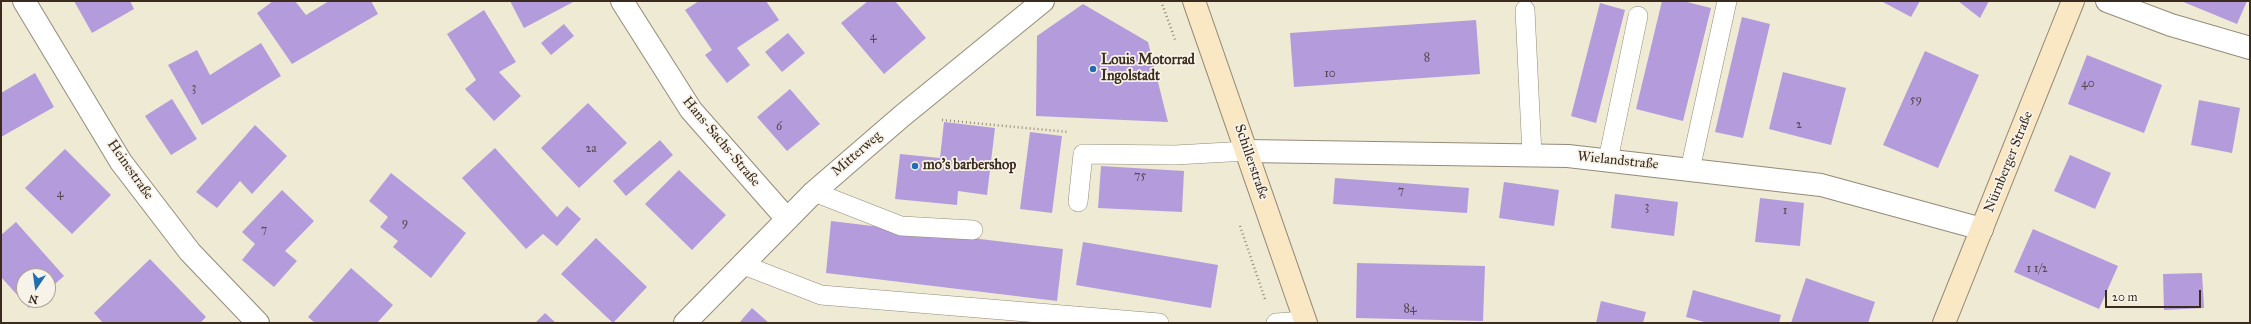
<!DOCTYPE html>
<html>
<head>
<meta charset="utf-8">
<style>
	body { margin:0 }
	#map { position:relative; width:2251px; height:324px; overflow:hidden; background:#efead4; font-family:"IM FELL Great Primer",serif }
	canvas { display:block }
	.frame { position:absolute; inset:0; border:2px solid #3b2a1e; pointer-events:none }
	.north { position:absolute; left:16px; top:268px; width:40px; height:40px; box-sizing:border-box; background:#f7f3e8; border:1px solid #aca397; border-radius:50%; rotate:193deg; font-size:11px; font-weight:700; line-height:16px; text-align:center; color:#3b2a1e }
	.north::after { content:''; display:block; margin:auto; width:14px; height:18px; background:#1f6fb2; clip-path:polygon(50% 0,100% 100%,50% 72%,0 100%) }
	.scale { position:absolute; left:2105px; top:290px; width:96px; height:18px; box-sizing:border-box; border:2px solid #3b2a1e; border-top:0; padding-left:5px; font-size:12px; line-height:14px; white-space:nowrap; color:#3b2a1e; -webkit-text-stroke:3px #f7f3e8; paint-order:stroke }
</style>
</head>
<body>
<div id="map">
<canvas width="2251" height="324"></canvas>
<div class="frame"></div>
<div class="north">N</div>
<div class="scale">20 m</div>
</div>
<script>
const ctx = document.querySelector('canvas').getContext('2d');
ctx.lineJoin = 'round';
function fill(path, color) { ctx.fillStyle = color; ctx.fill(path, 'evenodd'); }
function trace(path, color, width, dash) { ctx.strokeStyle = color; ctx.lineWidth = width; ctx.lineCap = dash ? 'butt' : 'round'; ctx.setLineDash(dash || []); ctx.stroke(path); }
function drawText(font, color, halo, rows, align = 'center') {
  ctx.font = font + ' "IM FELL Great Primer",serif'; ctx.lineWidth = 3.5; ctx.setLineDash([]); ctx.textBaseline = 'middle'; ctx.strokeStyle = halo; ctx.fillStyle = color; for (const [text, x, y, turn = 0] of rows) {
    ctx.save(); ctx.translate(x, y); ctx.rotate((+turn || 0) * Math.PI / 180); ctx.textAlign = isNaN(turn) ? turn : align; if (halo) ctx.strokeText(text, 0, 0); ctx.fillText(text, 0, 0); ctx.restore();
  }
}
fill(new Path2D(`
	M74,1h56l4,8 -42,24z
	M273,1h22l11,14 23,-14h42l7,13 -86,50 -35,-51z
	M510,1h65l-51,27z
	M699,1h67l13,19 -42,28 13,17 -23,18 -22,-28 7,-5 -27,-40z
	M868,1h27l31,37 -42,36 -43,-51z
	M1662,1h21l28,7 -28,113 -47,-12z
	M1881,1h39l-9,16z
	M1958,1h31l-9,17z
	M2181,1h66l-10,23z
	M1600,3l25,7 -29,113 -25,-7z
	M1083,4l65,38 20,80 -132,-6 1,-80z
	M484,10l32,52 -17,10 22,24 -27,25 -29,-32 11,-9 -29,-46z
	M1742,17l28,7 -27,114 -28,-6z
	M1476,20l4,54 -186,13 -4,-54z
	M564,24l10,12 -23,19 -10,-12z
	M788,33l17,20 -23,19 -17,-20z
	M261,43l20,33 -79,49 -34,-60 29,-15 13,25z
	M1925,51l54,24 -41,93 -55,-23z
	M2087,55l75,30 -18,48 -76,-29z
	M1783,72l63,16 -15,57 -62,-16z
	M35,73l19,34 -53,30v-44z
	M790,89l30,35 -33,27 -30,-34z
	M172,99l25,40 -26,16 -26,-39z
	M2199,100l41,8 -8,45 -41,-8z
	M588,103l39,40 -48,45 -38,-40z
	M944,122l51,6 -8,67 -29,-4 -1,14 -62,-6 5,-45 40,4z
	M255,125l32,31 -35,38 -12,-13 -23,27 -21,-16z
	M1030,132l32,4 -10,77 -32,-4z
	M660,140l13,15 -47,41 -13,-15z
	M495,148l62,69 10,-11 14,13 -24,27 -14,-12 -17,15 -64,-71z
	M65,149l46,46 -39,39 -47,-46z
	M2070,155l41,18 -16,36 -41,-18z
	M1101,166l83,5 -2,41 -84,-4z
	M679,170l47,45 -34,35 -47,-46z
	M391,173l75,60 -35,45 -38,-31 5,-6 -18,-14 8,-10 -19,-16z
	M1335,178l134,10 -2,25 -134,-9z
	M1504,182l55,8 -5,36 -55,-8z
	M282,190l32,31 -29,30 12,10 -23,26 -32,-27 13,-16 -13,-12z
	M1615,194l63,8 -4,34 -63,-8z
	M1760,198l44,5 -4,43 -45,-4z
	M831,221l232,28 -6,52 -231,-28z
	M16,222l48,54 -16,14v-14h-24v24h13l-8,8 -28,-31v-42z
	M2033,229l85,37 -19,43 -85,-37z
	M596,238l51,49 -34,36 -52,-49z
	M1083,242l135,23 -7,43 -135,-23z
	M150,259l56,58 -6,6h-97l-9,-10z
	M1357,263l128,3 -2,55 -127,-3z
	M351,268l42,37 -16,18h-62l-7,-6z
	M2202,273l2,35 -40,2 -1,-36z
	M1806,278l69,24 -7,21h-77z
	M1693,290l88,25 -2,8h-71l-22,-6z
	M1601,301l45,11 -3,11h-47z
	M752,308l17,15h-30z
	M545,313l11,10h-21z`), '#b49cdc');
const lane = new Path2D(`
	M1525,10l7,145
	M1608,160l30,-144
	M1690,170l37,-169
	M814,192l87,34 72,4
	M1078,202l5,-48 92,1 72,-4
	M741,264l80,31 338,28
	M1276,323l29,-2`);
const street = new Path2D(`
	M24,1l97,161 69,90 68,71
	M622,1l69,109 96,109
	M2107,1l64,24 79,23
	M1247,151l321,5 253,29 161,44
	M685,323l129,-131 88,-76 141,-115`);
const secondary = new Path2D(`
	M1194,1l112,322
	M1944,323l129,-322`);
trace(lane, '#958a79', 20);
trace(street, '#958a79', 24);
trace(secondary, '#958a79', 24);
trace(new Path2D(`
	M1161,1l15,41
	M942,120l126,12
	M1240,226l25,73`), '#958a79', 2.5, [1, 3]);
trace(lane, '#fff', 19);
trace(street, '#fff', 22);
trace(secondary, '#fae7c3', 22);
for (const [x, y, r, color] of [
	[1093,69,4,"#1f6fb2"],
	[915,166,4,"#1f6fb2"]
]) { const dot = new Path2D(); dot.arc(x, y, r, 0, 2 * Math.PI); ctx.fillStyle = color; ctx.fill(dot); trace(dot, '#f7f3e8', 1.5); }
drawText('12px', '#59464e', null, [
	["4",873,37],
	["8",1427,58],
	["10",1330,74],
	["40",2088,84],
	["3",194,88],
	["59",1916,100],
	["2",1799,125],
	["6",779,127],
	["2a",591,149],
	["75",1140,176],
	["7",1401,191],
	["4",60,194],
	["3",1647,207],
	["1",1785,211],
	["9",405,223],
	["7",264,230],
	["1 1/2",2037,269],
	["84",1410,309]
]);
drawText('bold 14px', '#3b2a1e', '#f7f3e8', [
	["Louis Motorrad",1101,61],
	["Ingolstadt",1101,77],
	["mo's barbershop",923,166]
], 'left');
drawText('14px', '#3b2a1e', '#f7f3e8', [
	["Hans-Sachs-Straße",721,142,50],
	["Mitterweg",857,154,-41],
	["Wielandstraße",1618,161,6],
	["Schillerstraße",1251,162,71],
	["Nürnberger Straße",2009,162,-68],
	["Heinestraße",130,170,55]
]);
</script>
</body>
</html>
